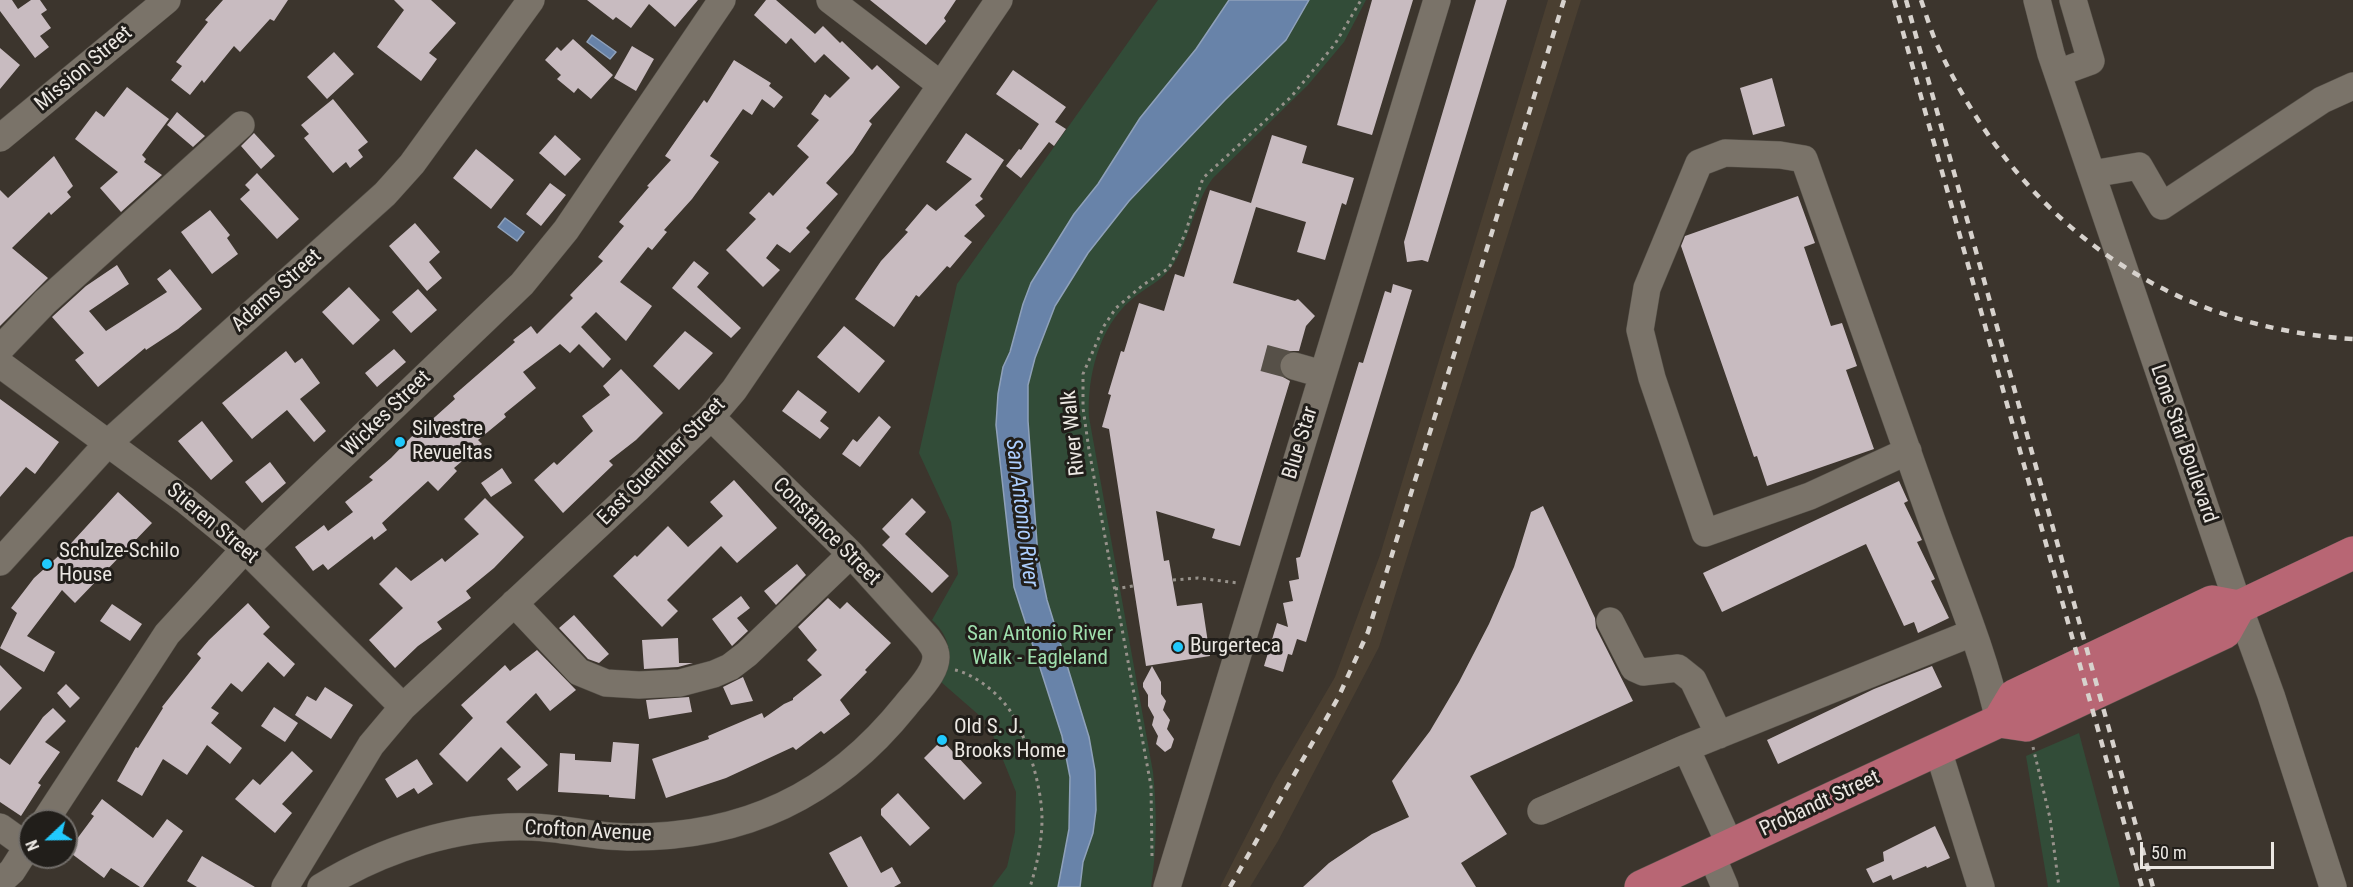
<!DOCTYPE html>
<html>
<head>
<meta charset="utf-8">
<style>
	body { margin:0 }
	#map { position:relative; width:2353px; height:887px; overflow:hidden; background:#3c352d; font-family:"Roboto Condensed",sans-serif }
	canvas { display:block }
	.north { position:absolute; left:18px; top:809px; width:60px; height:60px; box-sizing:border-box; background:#211e1a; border:2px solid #726e6a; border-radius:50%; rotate:248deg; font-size:16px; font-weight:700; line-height:24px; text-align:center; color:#ebe7e2 }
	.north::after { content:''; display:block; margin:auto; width:21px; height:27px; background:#21c9fd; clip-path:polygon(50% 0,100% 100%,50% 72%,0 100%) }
	.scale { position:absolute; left:2140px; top:842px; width:134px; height:27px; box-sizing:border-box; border:3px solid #ebe7e2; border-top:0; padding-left:8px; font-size:18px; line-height:21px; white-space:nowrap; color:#ebe7e2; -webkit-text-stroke:4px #211e1a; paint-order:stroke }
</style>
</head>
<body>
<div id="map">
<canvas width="2353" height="887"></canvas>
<div class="north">N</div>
<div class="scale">50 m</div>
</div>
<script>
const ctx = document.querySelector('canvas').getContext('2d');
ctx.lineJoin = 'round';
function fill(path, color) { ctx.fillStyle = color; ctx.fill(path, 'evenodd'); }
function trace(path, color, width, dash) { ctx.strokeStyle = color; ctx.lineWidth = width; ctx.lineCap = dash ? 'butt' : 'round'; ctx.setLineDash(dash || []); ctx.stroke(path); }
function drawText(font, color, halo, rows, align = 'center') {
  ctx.font = font + ' "Roboto Condensed",sans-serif'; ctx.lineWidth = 6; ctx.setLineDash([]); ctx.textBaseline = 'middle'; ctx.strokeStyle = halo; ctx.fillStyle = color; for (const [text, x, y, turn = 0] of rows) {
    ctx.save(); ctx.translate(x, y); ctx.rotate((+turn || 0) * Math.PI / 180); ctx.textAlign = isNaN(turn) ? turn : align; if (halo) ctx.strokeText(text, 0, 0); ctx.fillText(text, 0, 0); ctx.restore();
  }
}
fill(new Path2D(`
	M1548,0h33l-202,647 -101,194 -28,46h-30l55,-107 60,-103 45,-122z`), '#4a3f31');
fill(new Path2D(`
	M1158,0h208l-22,42 -36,43 -95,93c-19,26 -23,60 -40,87 -10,16 -29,23 -42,35 -32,27 -44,77 -42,117l64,355c4,39 4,76 -2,115h-159l15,-20 8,-35 1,-40 -28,-69 -47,-41c13,-22 10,-45 -9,-62l26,-46 -7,-52 -32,-69 38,-169z
	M2079,733l41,154h-72l-22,-131z`), '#324c38');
const water = new Path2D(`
	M1229,0h80l-23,40 -61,60 -96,101 -41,52 -33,53 -20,52 -7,27v36l10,136 9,43 42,137 6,34 1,39 -3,23 -10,29 -3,25h-22l11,-58 1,-52 -8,-41 -48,-149 -18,-162 2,-31 5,-27 7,-15 13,-48 8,-21 43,-69 24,-30 42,-66 56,-69z
	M592,35l24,17 -6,7 -23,-17z
	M505,218l19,14 -7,9 -19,-14z`);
fill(water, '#6883a9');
trace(water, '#8fa1ba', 1.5);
fill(new Path2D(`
	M0,0h12l6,9 13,-9h9l7,10 -6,4 10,14 -11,8 9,11 -14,11 -35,-47z
	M223,0h65l-14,21 -4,-2 -30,33 -6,-6 -30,37 -2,-3 -12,15 -19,-15 11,-14 -6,-4 32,-40 -3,-2z
	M394,0h37l25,23 -27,30 8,6 -16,22 -44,-34 27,-37z
	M587,0h111l-23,27 -26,-23 -18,24 -15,-11 -3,3z
	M766,0h10l39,34 8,-8 17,17 2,-2 30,29 5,-5 23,22 -31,34 3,3 -19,29 -27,30 12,11 -32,34 4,4 -20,21 -13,-9 -11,14 14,12 -17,17 -37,-37 30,-31 -7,-6 20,-21 4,4 36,-39 -12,-11 22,-26 -8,-6 14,-20 5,4 20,-20 -26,-24 -9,9 -24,-25 -5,6 -32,-29z
	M870,0h86l-12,18 2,3 -20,24z
	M1372,0h41l-41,135 -35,-10z
	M1476,0h31l-79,262 -6,-2 -15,2 -3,-20z
	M573,39l40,36 -22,24 -13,-11 -4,5 -17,-14 4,-4 -16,-15 12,-13 4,4z
	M632,46l22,13 -18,32 -22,-13z
	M0,48l20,17 -20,24z
	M334,52l20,22 -27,25 -20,-22z
	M734,60l37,23 -2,3 14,11 -9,11 -12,-9 -10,16 -9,-6 -33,47 9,6 -27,37 -28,31 3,2 -15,18 -4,-3 -28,35 32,24 -26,35 -30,-29 -15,15 30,32 -8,9 -24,-24 -9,9 -10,-9 -37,28 13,16 -32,26 2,3 -28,23 4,4 -28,24 3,3 -19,20 -10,-10 -46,42 5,7 -13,10 -2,-4 -44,34 -5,-6 -10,7 -18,-24 29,-22 4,6 25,-19 -8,-10 28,-22 -4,-3 22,-19 25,-26 1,1 38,-34 -2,-3 62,-54 -2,-2 18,-14 6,8 36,-36 -3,-3 33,-34 -5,-4 26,-31 -5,-4 30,-35 -2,-1 24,-26 -6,-4 39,-56 3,3z
	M1013,70l53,37 -11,15 11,7 -12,17 -5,-4 -28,36 -15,-12 13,-17 2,1 18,-26 -43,-30z
	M1772,78l13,48 -32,9 -13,-47z
	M127,87l42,32 -27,36 4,4 -2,3 18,13 -41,37 -21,-24 18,-16 -43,-33 21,-28 8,6z
	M333,99l35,43 -10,8 5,7 -13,11 -4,-6 -13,11 -29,-35 5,-4 -8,-9z
	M177,112l28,24 -12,11 -26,-22z
	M254,133l21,23 -14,13 -20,-23z
	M966,133l38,27 -24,36 3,3 -8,6 10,11 -21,20 8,6 -22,26 -3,-2 -28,31 -3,-2 -22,32 -39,-28 26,-38 27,-29 -3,-2 22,-26 9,7 36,-32 -26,-17z
	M555,135l26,24 -16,17 -26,-23z
	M1272,135l35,11 -5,17 52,15 -8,27 -4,-2 -17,57 -28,-8 9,-30 -50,-15 -23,76 62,18 3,-2 17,17 -9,10 -7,25h-9l-7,4 -4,6v9l4,7 7,4 -50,165 -28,-8 3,-9 -59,-18 8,50 5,-1 8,46 25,-3 8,53 -64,10 -37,-237 -7,-2 9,-32 -3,-1 13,-43 3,1 15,-49 25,8 11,-37 9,3 26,-87 41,13z
	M476,149l38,31 -23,29 -38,-31z
	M54,156l19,30 -6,6 4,5 -20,18 -2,-3 -37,36 36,30 -48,48v-136l8,8z
	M257,173l42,46 -22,20 -37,-40 10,-9 -5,-5z
	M550,183l16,12 -25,31 -15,-12z
	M1798,196l17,47 -11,4 27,79 11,-3 15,43 -11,4 28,79 -107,37 -10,-30 -3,1 -73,-211 4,-10z
	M210,210l20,25 -3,3 11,16 -26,20 -31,-42z
	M415,223l25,29 -11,10 13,16 -15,13 -38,-45z
	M694,261l15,12 -12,14 44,41 -10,10 -59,-50z
	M117,265l12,19 -40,27 17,20 61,-39 -10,-13 13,-10 32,40 -24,20 -32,21 -1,-2 -47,39 -23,-27 9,-7 -32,-36 34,-31z
	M1393,284l19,6 -106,352 -9,-3 -5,16 -4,-1 -5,18 -19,-6 13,-43 11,4 -5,-24 10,-2 -4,-20 10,-2 -3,-21 4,-1 59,-195 4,1 22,-72 6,2z
	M349,287l31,33 -27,25 -31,-33z
	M418,289l19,21 -26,23 -19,-21z
	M844,326l41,35 -26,32 -42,-36z
	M685,331l28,22 -34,37 -26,-24z
	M394,349l12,13 -29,25 -12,-14z
	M286,351l9,12 7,-5 18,25 -20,16 26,32 -12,11 -27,-32 -35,29 -30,-36z
	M621,369l42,44 -27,27 -27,21 4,4 -50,48 -29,-33 20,-18 3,3 36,-34 -11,-15 28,-21 -7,-9z
	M798,390l29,22 -7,9 9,7 -9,11 -38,-28z
	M0,399l59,43 -24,32 -9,-7 -26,30z
	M879,416l12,11 -31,40 -18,-13 11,-15 4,3z
	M202,421l31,40 -22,19 -33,-39z
	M270,462l16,21 -24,20 -17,-21z
	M502,468l10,15 -21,14 -10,-14z
	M734,480l43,48 -40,35 -16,-17 -54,54 11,11 -16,16 -49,-51 22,-21 2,2 31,-31 20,21 35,-31 -13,-14z
	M1899,481l9,20 -4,2 18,37 -5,2 18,37 -4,2 18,37 -31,15 -4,-11 -10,4 -38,-82 -144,68 -19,-39z
	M118,492l34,31 -77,80 -13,-13 -35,46 28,16 -11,20 -44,-24 17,-35 -6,-5 23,-30 30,-27z
	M485,498l39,39 -30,31 -28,23 5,7 -34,24 5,7 -24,17 -23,22 -26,-28 34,-32 -24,-24 17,-17 15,14 31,-23 3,4 34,-28 -15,-15z
	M912,498l14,14 -21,22 44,42 -17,17 -50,-48 8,-8 -8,-8z
	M1543,506l52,112 1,10 37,73 -163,75 37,58 -46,29 15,24h-173l26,-24 43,-29 37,-17 -17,-36 38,-50 29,-49 30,-58 25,-57 17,-55z
	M797,564l9,11 -30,30 -12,-14z
	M741,596l9,12 -13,10 11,13 -16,15 -20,-27z
	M828,598l12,11 7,-7 44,41 -26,27 2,2 -27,28 10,14 -26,20 -3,-3 -25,19 -3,-3 -67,31 -60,20 -14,-39 57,-20 -1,-3 54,-23 2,5 20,-14 9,-4v-2l29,-23 -15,-15 10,-10 -19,-23z
	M248,603l22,24 -7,7 32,30 -11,13 -16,-15 -26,30 -11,-9 -20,25 8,5 -8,10 31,25 -12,16 -23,-19 -20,30 -24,-16 -21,37 -25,-15 19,-34 2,1 25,-40 -1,-1 39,-49 -4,-4 12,-14z
	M112,604l30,20 -12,17 -30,-20z
	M574,615l35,39 -10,9 -11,-4 -29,-31z
	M678,638l1,25h14l-15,4 -34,2 -2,-29z
	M537,650l39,40 -26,21 -14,-18 -30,29 42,43 -31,26 -10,-12 14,-12 -20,-20 -34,35 -28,-28 34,-36 -12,-13 44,-40 5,6z
	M0,665l22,23 -22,23z
	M1152,666l9,16v12l5,7 -3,9 7,10 -3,9 7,10 -3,9 -6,4 -9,-8 2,-8 -6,-11 2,-8 -6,-11v-11l-5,-8v-4z
	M1932,666l10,21 -164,77 -11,-24 107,-51z
	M743,677l10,24 -22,4 -8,-18z
	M66,684l14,14 -10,10 -13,-15z
	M325,687l28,18 -22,34 -36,-24 12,-19 9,5z
	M689,697l3,15 -43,7 -3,-19z
	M274,707l24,16 -13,19 -24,-16z
	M53,708l13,13 -21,21 15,10 -22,31 3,2 -20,31 -21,-14v-44l10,7 33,-48z
	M942,740l40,43 -18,17 -40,-42z
	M613,742l26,2 -4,55 -26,-2v-2l-51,-3 2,-39 15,1v6l36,2z
	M292,751l21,20 -31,33 10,9 -17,20 -40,-34 18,-20 7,6z
	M417,759l16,25 -15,10 -4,-6 -17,10 -12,-19z
	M898,793l32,35 -20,18 -29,-31v-6z
	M102,799l51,39 14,-19 16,12 -40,56h-3l-29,-19 -7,10 -36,-27 26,-35 -3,-2z
	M1935,826l15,32 -23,10 -1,-2 -33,14 -2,-5 -18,8 -7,-14 18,-8 -1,-9z
	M861,836l20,37 11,-6 9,16 -7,4h-46l-19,-34z
	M202,856l53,31h-58l-10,-6z`), '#c8bbc0');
trace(new Path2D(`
	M1264,358l30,8`), '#565048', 27, [27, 14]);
const minor = new Path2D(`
	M830,0l111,85
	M2037,0l14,54 188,553 32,88 62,192
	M2058,73l33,-12 -18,-61
	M0,138l167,-138
	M2092,174l47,-8 23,40 160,-106 31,-14
	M0,349l45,-47 196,-177
	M0,364l185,136 60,49 158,158
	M1294,366l28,8
	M1908,451l-98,45 -105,37 -53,-155 -12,-48 7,-42 52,-125 26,-10 55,2 24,4c42,120 85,239 127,359 24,67 53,134 68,203
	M0,562l108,-119 277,-249 27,-30 119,-164
	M514,603l65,69 27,11 33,2 41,-2 34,-9 16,-7 17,-13 104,-100
	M1610,621l24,47 9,4 35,-4 15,12 26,55
	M1686,748l44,97
	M1938,750l43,137
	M1541,811l145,-63 286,-115
	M45,821l122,-187 78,-85 277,-265 44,-54 156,-230
	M0,827l28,20
	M1711,854l14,33
	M0,882l12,-11 18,-28
	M285,887l86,-142 32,-38 235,-219 73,-71 23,-27 265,-390
	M321,887c62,-38 138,-63 211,-60 32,1 63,10 95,10 117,1 206,-41 279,-132 11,-14 35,-36 29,-54 -1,-4 -5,-9 -7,-12l-77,-85 -140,-137
	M1167,887l270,-887`);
const major = new Path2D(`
	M1999,721l27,4 199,-93 14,-25 114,-54
	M1641,887l358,-166 15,-25 198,-94 27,5`);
trace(minor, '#57524a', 28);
trace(major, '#57524a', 34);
trace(new Path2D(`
	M1173,580l25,-2 40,5
	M1115,589l18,-3
	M955,670c20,4 47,26 57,44 16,27 30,74 30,105 0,23 -5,46 -12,68
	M2033,747l17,71 9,69
	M1152,856l-1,-70 -62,-336 -6,-42v-34l21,-48 12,-18 27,-23 26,-17 16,-34 18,-56 88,-81 44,-53 26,-44`), '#97928b', 3, [3, 4.5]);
trace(minor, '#7a7369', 27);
trace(major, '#b86674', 33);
trace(new Path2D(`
	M1894,0l248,887
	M1906,0l247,887
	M1921,0c6,17 11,35 19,51 80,170 224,276 413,288
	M1230,887l108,-189 30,-66 196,-632`), '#d7d2cd', 4.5, [8, 8]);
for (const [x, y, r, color] of [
	[400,442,6,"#21c9fd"],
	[47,564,6,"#21c9fd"],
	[1178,647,6,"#21c9fd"],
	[942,740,6,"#21c9fd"]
]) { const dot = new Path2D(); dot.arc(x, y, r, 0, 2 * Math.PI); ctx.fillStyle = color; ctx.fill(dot); trace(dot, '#211e1a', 2); }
drawText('21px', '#ebe7e2', '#211e1a', [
	["Mission Street",84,69,-40],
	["Adams Street",277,291,-42],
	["Wickes Street",387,414,-44],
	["River Walk",1074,433,-96],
	["Blue Star",1301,443,-73],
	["Lone Star Boulevard",2183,444,71],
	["East Guenther Street",662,462,-45],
	["Stieren Street",212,524,40],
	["Constance Street",826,532,45],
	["Probandt Street",1820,804,-25],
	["Crofton Avenue",588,832,3]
]);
drawText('21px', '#ebe7e2', '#211e1a', [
	["Silvestre",412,430],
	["Revueltas",412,454],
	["Schulze-Schilo",59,552],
	["House",59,576],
	["Burgerteca",1190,647],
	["Old S. J.",954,728],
	["Brooks Home",954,752]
], 'left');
drawText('21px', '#9fdfae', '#211e1a', [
	["San Antonio River",1040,635],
	["Walk - Eagleland",1040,659]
]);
drawText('italic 22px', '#adcfff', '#211e1a', [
	["San Antonio River",1021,513,83]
]);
</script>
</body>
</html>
